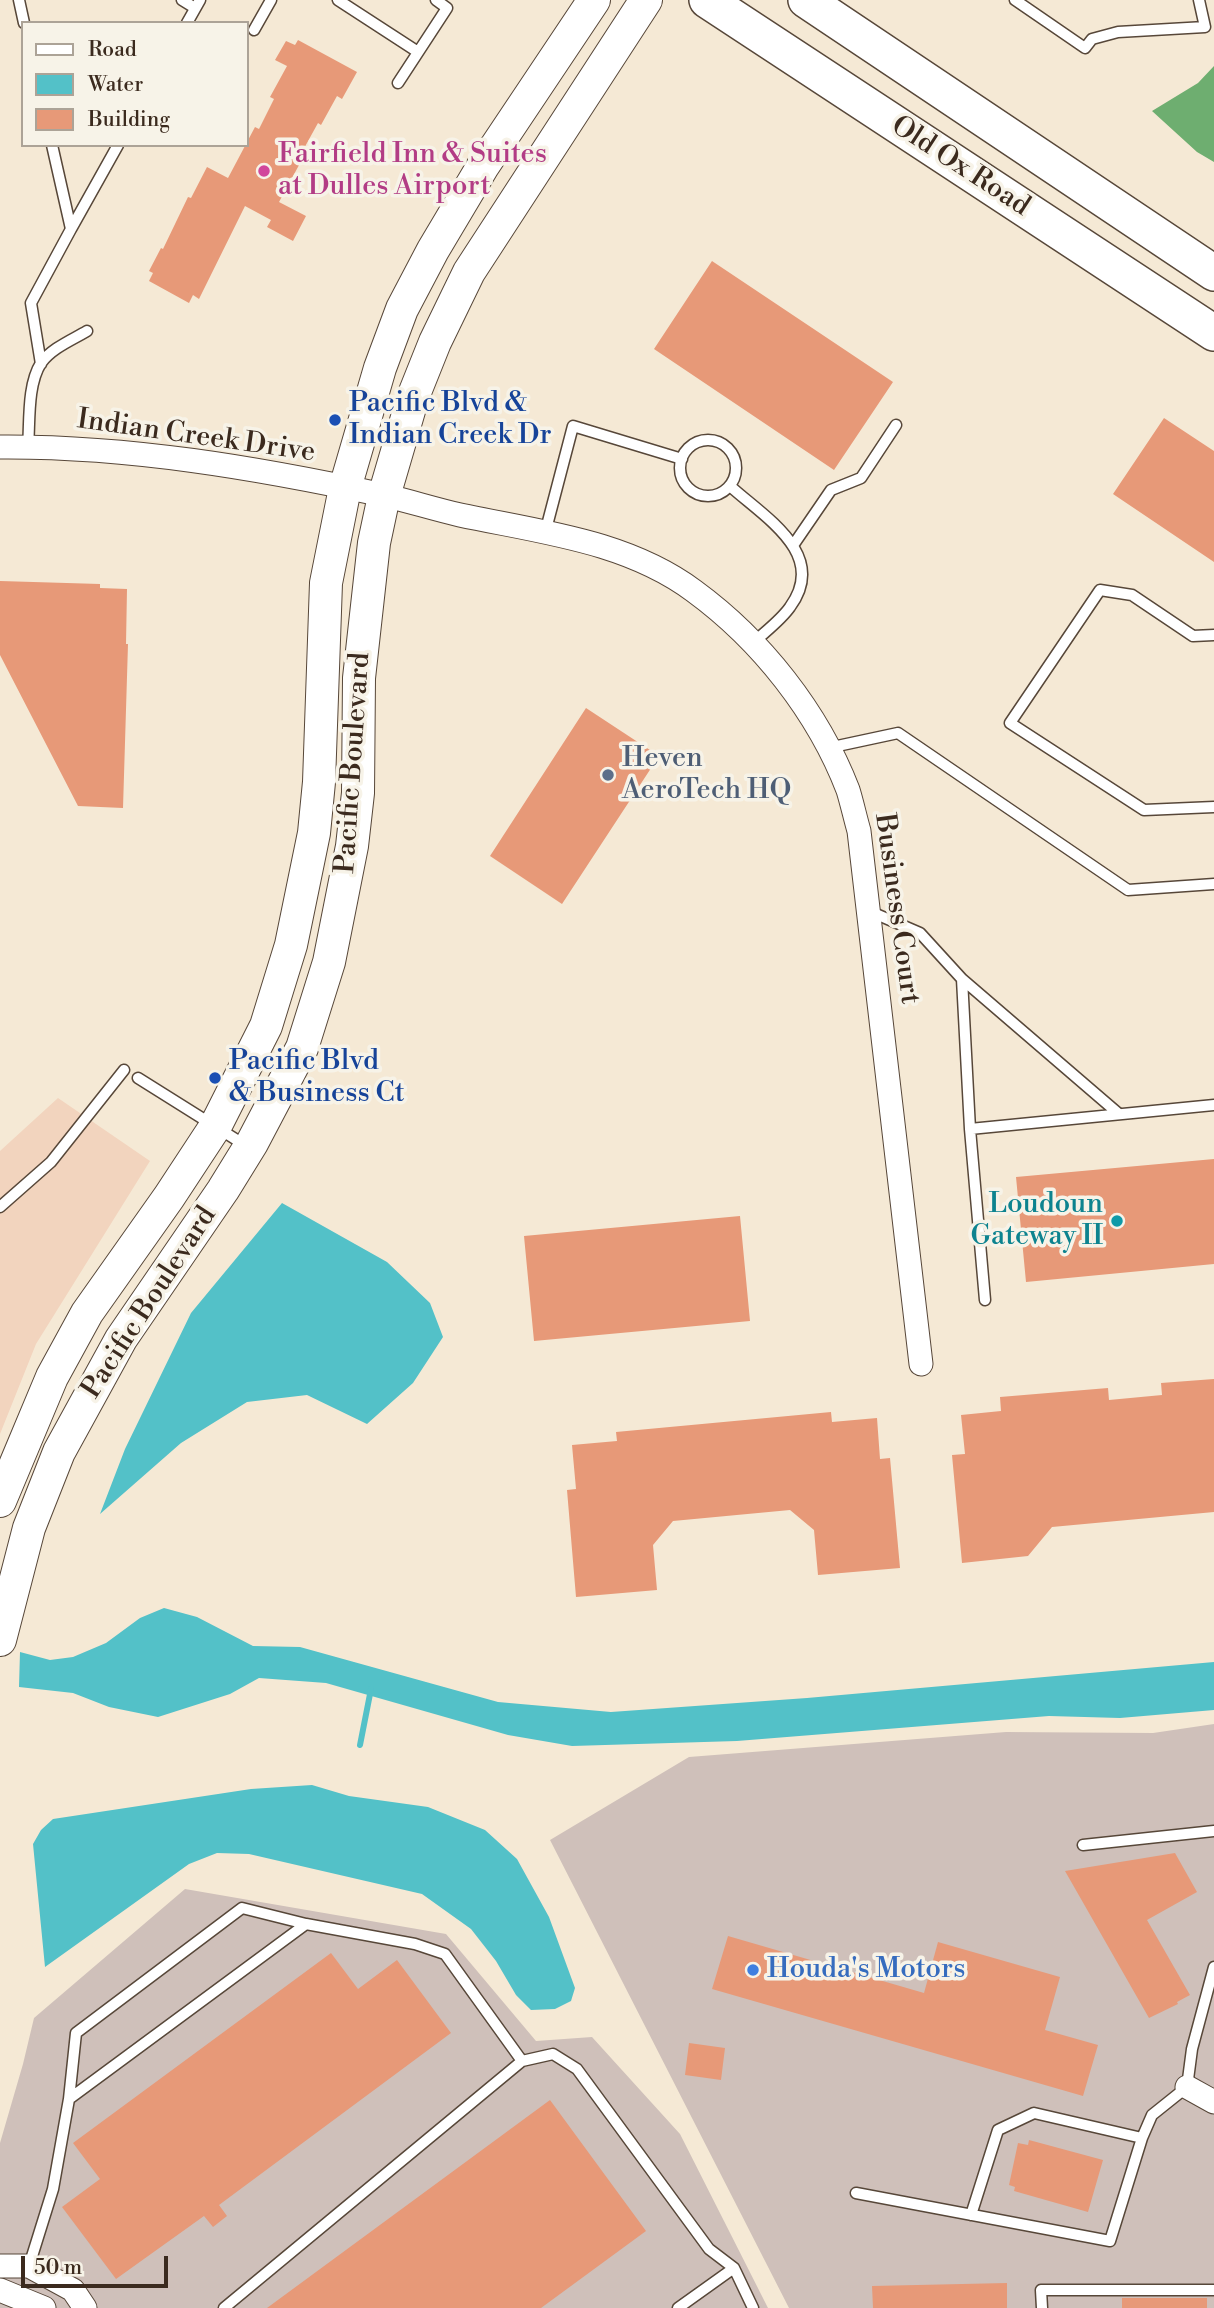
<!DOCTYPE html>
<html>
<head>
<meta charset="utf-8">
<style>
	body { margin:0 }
	#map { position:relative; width:1214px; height:2308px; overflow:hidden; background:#f5e9d5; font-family:"Libre Bodoni",serif }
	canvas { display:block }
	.legend { position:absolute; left:21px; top:21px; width:228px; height:126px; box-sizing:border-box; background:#f7f3e8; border:2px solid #aca397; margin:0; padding:9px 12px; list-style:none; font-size:21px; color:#3b2a1e }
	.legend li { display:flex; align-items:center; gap:14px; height:35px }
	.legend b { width:35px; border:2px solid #aca397 }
	.scale { position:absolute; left:21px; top:2256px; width:147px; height:32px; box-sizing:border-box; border:4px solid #3b2a1e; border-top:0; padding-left:9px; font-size:21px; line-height:24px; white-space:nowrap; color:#3b2a1e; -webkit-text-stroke:5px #f7f3e8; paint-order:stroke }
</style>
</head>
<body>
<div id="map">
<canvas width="1214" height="2308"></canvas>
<ul class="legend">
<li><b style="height:9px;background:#fff"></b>Road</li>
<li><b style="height:19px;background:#53c1c8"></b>Water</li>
<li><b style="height:19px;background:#e79978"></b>Building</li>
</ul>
<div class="scale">50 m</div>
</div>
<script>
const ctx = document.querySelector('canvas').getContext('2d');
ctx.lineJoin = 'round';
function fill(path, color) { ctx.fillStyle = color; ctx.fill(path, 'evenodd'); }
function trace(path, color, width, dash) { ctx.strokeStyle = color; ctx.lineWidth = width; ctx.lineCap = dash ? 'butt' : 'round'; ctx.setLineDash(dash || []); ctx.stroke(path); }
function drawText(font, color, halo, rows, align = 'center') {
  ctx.font = font + ' "Libre Bodoni",serif'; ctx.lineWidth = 7; ctx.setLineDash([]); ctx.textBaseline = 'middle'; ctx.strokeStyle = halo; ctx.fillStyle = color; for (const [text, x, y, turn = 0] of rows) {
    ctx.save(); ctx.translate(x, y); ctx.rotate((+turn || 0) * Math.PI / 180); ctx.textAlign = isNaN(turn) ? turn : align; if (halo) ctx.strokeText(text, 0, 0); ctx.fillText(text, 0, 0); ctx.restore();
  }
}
fill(new Path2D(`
	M58,1098l92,63 -114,183 -36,90v-283z`), '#f2d4be');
fill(new Path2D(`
	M1214,1724v584h-425l-239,-468 139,-83 317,-25 147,1z
	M185,1889l261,45 90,107 56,-4 88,97 88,174h-768v-165l23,-79 11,-46z`), '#cfc0ba');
fill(new Path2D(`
	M1214,66v96l-17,-10 -45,-41 46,-28z`), '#6eae70');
fill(new Path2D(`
	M282,1203l105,59 43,41 13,34 -30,46 -46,41 -60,-29 -60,7 -66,41 -81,71 25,-65 66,-136z
	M164,1608l33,9 56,29 47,1 198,55 113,10 196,-14 407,-36v48l-94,8 -71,-2 -312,25 -165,5 -64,-11 -182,-52 -67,-5 -29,16 -72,23 -49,-10 -36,-14 -54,-6 1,-35 30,8 23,-3 33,-14 34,-25z
	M312,1785l37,11 79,11 57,23 32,29 32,58 26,71 -4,13 -16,8 -24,1 -15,-15 -20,-34 -25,-32 -49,-35 -173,-40 -32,-1 -28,11 -144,103 -12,-123 8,-14 12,-11 198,-30z`), '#53c1c8');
trace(new Path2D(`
	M360,1745l11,-56`), '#53c1c8', 6);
fill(new Path2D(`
	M298,40l59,32 -15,27 -5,-3 -16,29 -3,-2 -16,29 3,2 -26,48 27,14 -13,25 -26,-14 4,-7 -26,-14 -46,93 -6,-4 -4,8 -40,-22 4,-8 -4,-2 12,-23 2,1 25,-52 3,1 16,-31 21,11 27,-51 4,2 15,-30 -4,-2 17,-31 -12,-6 11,-19 9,4z
	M712,261l181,121 -59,88 -180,-121z
	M1164,418l50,33v111l-101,-68z
	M0,581l100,3v4l27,1 -1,55h2l-5,164 -45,-2 -78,-151z
	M586,708l73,48 -97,148 -72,-48z
	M1214,1159v105l-188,18 -10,-105z
	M740,1216l10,105 -216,20 -10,-105z
	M1214,1379v133l-162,15 -24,29 -66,7 -10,-108 13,-1 -4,-39 40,-4 -1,-14 108,-9 1,12 53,-5 -1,-12z
	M831,1412l1,10 45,-4 3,41 10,-1 10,110 -82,7 -4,-45 -24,-20 -117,11 -20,24 4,45 -81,7 -9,-107 9,-1 -4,-44 45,-4 -1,-9z
	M1175,1853l22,39 -50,28 43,75 -13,7 1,2 -29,14 -84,-147z
	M728,1936l196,57 14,-51 122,35 -15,53 53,15 -15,51 -371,-107z
	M331,1953l27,36 39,-29 54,73 -232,172 8,11 -14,11 -9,-11 -88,63 -54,-72 38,-28 -27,-36z
	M689,2043l36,5 -4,32 -36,-5z
	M550,2100l96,131 -105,77h-274z
	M1029,2140l74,20 -15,52 -74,-21 1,-4 -6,-2 9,-42 10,2z
	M1007,2283v25h-134l-1,-22z
	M1122,2298h85v10h-85z`), '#e79978');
const lane = new Path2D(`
	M19,0l5,23
	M182,0l13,8
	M338,0l80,52
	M1015,0l70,48 7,-9 26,-7 87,-5 -6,-27
	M187,23l13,-23
	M254,30l17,-30
	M398,83l49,-75 -11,-8
	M71,229l47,-84
	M41,364l-10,-61 40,-74 -19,-84
	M680 468a28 28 0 1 1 56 0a28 28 0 1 1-56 0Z
	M28,447c2,-25 -1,-62 13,-84 11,-15 31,-23 46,-32
	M730,486c34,31 99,68 60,121 -9,13 -24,24 -36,35
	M545,533l28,-107 109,33
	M794,544l37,-54 30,-12 35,-53
	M1214,635l-21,1 -61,-41 -32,-5 -90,133 134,87 70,-3
	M828,748l70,-15 230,157 86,-6
	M869,911l51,22 42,46 157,135
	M962,979l8,150 15,171
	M138,1078l110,69
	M970,1129l244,-24
	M0,1207l51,-45 73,-92
	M1083,1845l131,-14
	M69,2099l7,-66 166,-125 64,16
	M856,2193l254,48 32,-103 10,-23 35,-28 5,-38 22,-82
	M971,2215l27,-85 36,-17 108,25
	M29,2266l24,-77 16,-90 237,-175 109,20 30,10 77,107
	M224,2308l298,-247 31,-7 24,15 132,180 25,19 19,40
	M678,2308l56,-40
	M1042,2308l-1,-18h173`);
const street = new Path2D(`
	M0,447c128,-1 258,21 383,48 26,6 51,14 77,20 80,17 167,26 234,76 67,49 124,121 154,199 4,13 7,27 11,41l62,533
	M1187,2087l27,15
	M0,2266h29l44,24 12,18
	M0,2290l44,18`);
const secondary = new Path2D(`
	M0,1501l52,-124 35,-64 82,-116 46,-70 51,-101 25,-81 23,-112 5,-51 7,-199 19,-95 35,-120 22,-59 31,-59 50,-84 111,-166
	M0,1640l29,-112 30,-76 62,-113 102,-149 29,-47 50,-95 27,-86 23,-116 6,-53 1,-115 15,-135 10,-47 29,-99 22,-55 34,-70 177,-272`);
const primary = new Path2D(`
	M707,0l507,333
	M806,0l408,273`);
trace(lane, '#574739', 13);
trace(street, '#574739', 25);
trace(secondary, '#574739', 34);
trace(primary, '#574739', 38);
trace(lane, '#fff', 10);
trace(street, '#fff', 23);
trace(secondary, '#fff', 32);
trace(primary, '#fff', 35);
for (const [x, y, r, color] of [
	[264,171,7,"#d1479c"],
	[335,420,7,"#1a4fb4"],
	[608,775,7,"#5c6f8a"],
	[215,1078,7,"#1a4fb4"],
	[1117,1221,7,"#0f9aa8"],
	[753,1970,7,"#3f7fe0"]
]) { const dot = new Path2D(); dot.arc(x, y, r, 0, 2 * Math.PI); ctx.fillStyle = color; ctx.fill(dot); trace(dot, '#f7f3e8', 2.5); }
drawText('28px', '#b23c85', '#f7f3e8', [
	["Fairfield Inn & Suites",278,155],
	["at Dulles Airport",278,187]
], 'left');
drawText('28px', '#3b2a1e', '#f7f3e8', [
	["Old Ox Road",960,167,33],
	["Indian Creek Drive",196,437,8],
	["Pacific Boulevard",354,763,-86],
	["Business Court",896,909,82],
	["Pacific Boulevard",150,1303,-57]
]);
drawText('28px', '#164399', '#f7f3e8', [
	["Pacific Blvd &",349,404],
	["Indian Creek Dr",349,436],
	["Pacific Blvd",229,1062],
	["& Business Ct",229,1094]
], 'left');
drawText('28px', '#4e5e75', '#f7f3e8', [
	["Heven",622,759],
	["AeroTech HQ",622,791]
], 'left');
drawText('28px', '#0d838f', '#f7f3e8', [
	["Loudoun",1103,1205],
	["Gateway II",1103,1237]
], 'right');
drawText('28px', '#366cbe', '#f7f3e8', [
	["Houda's Motors",767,1970]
], 'left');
</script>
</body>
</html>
